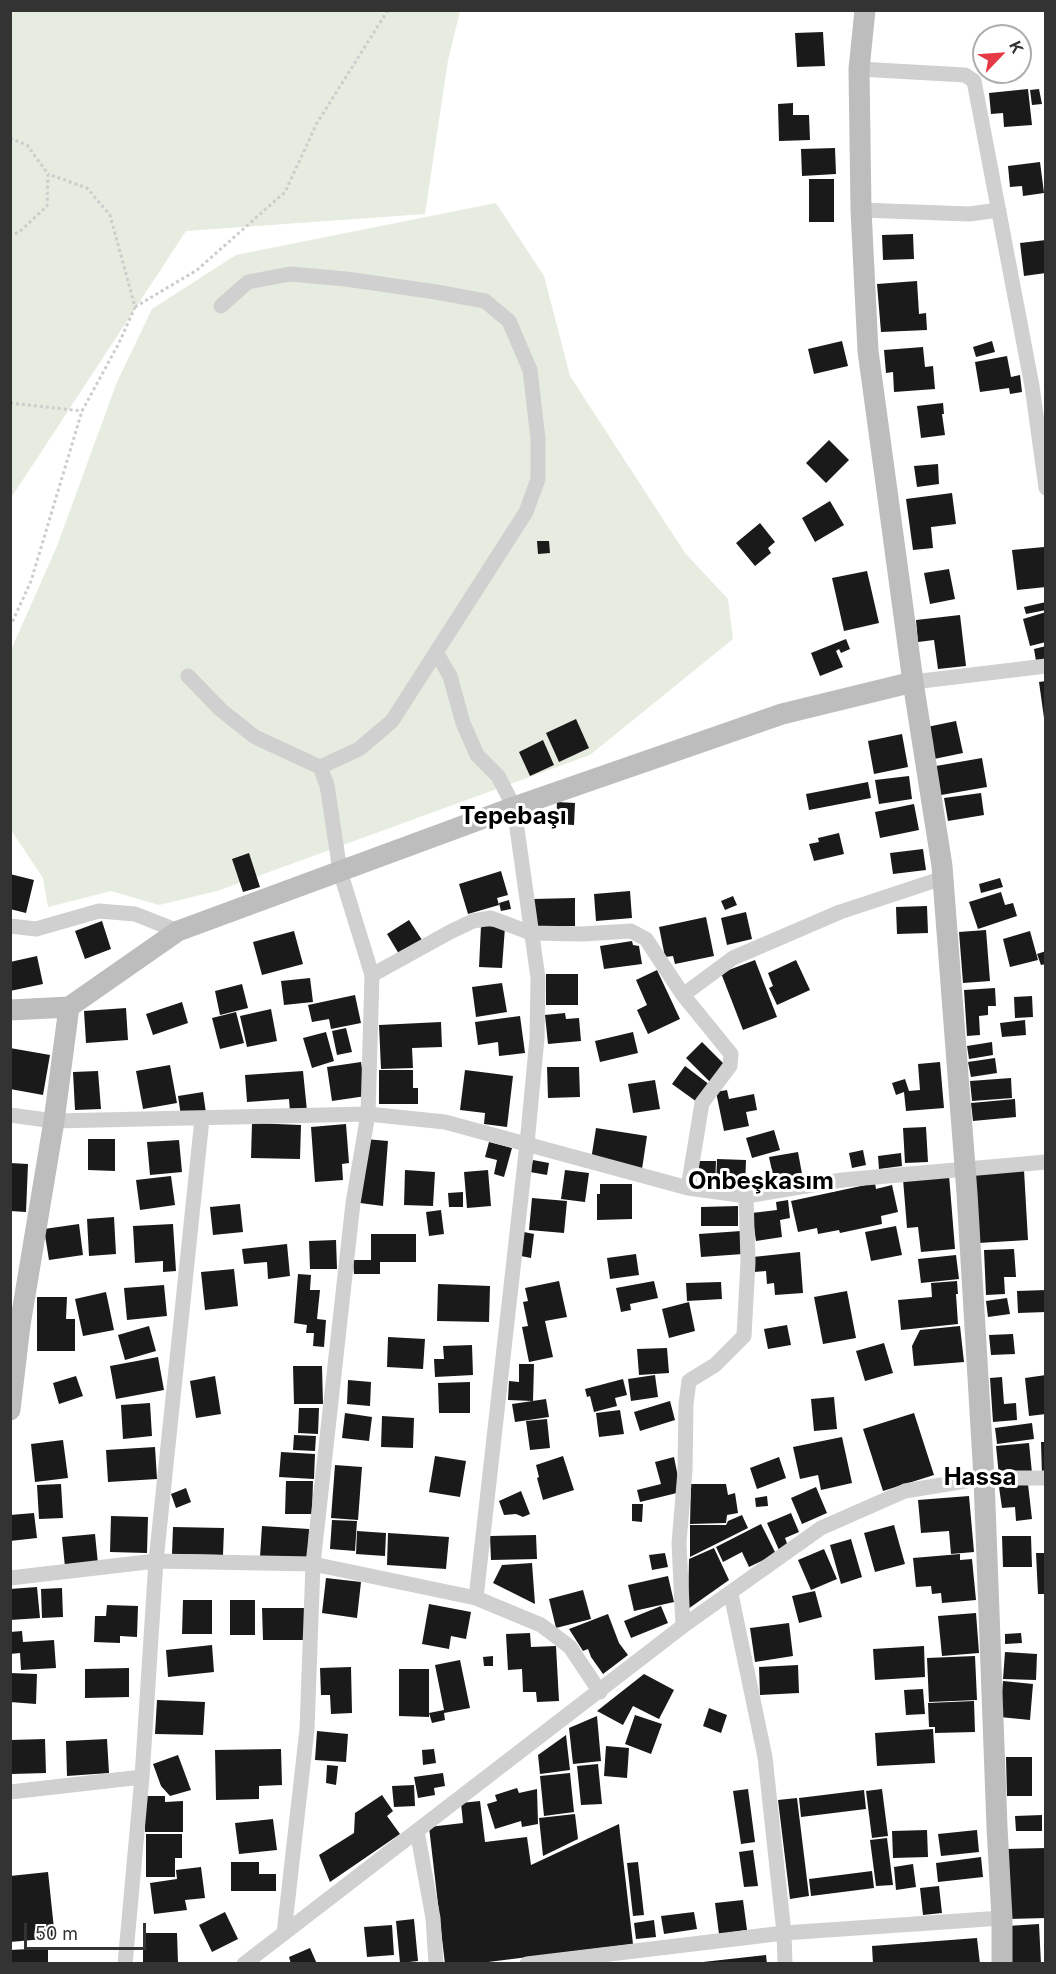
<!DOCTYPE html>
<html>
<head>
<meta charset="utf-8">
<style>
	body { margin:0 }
	#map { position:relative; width:1056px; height:1974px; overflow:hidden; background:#fff; font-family:Inter,sans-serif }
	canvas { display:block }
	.frame { position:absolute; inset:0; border:12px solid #333; pointer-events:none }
	.north { position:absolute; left:972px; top:24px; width:60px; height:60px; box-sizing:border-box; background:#fff; border:2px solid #adadad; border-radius:50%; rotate:65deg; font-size:16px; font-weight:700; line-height:24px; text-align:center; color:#333 }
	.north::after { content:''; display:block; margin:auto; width:21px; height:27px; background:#e63946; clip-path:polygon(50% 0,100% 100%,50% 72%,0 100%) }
	.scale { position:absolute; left:24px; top:1923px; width:122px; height:27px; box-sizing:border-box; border:3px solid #333; border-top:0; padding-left:8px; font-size:18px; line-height:21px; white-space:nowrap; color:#333; -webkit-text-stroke:4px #fff; paint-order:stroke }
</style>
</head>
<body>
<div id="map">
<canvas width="1056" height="1974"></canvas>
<div class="frame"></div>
<div class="north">K</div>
<div class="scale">50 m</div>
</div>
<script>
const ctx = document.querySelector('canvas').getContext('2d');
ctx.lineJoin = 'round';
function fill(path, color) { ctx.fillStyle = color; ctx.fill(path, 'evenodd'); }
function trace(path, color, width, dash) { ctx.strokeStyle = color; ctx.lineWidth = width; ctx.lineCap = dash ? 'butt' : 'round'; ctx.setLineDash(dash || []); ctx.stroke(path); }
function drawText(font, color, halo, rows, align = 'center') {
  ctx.font = font + ' Inter,sans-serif'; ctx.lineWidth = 6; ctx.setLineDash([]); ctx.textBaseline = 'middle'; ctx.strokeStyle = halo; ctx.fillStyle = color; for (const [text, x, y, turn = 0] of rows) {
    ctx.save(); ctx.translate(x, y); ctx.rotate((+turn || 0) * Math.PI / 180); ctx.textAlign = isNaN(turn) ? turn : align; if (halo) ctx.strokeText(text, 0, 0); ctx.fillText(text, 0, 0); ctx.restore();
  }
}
fill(new Path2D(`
	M11,10l449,1 -12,49 -23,154 -239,17 -175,267z
	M496,203l48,73 26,100 115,177 43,46 5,40 -143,116 -373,136 -58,14 -48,-14 -63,16 -5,-29 -32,-48v-180l46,-104 60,-164 35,-73 84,-54z`), '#e6ecdf');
fill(new Path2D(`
	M823,32l2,34 -28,1 -2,-34z
	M1028,89l4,36 -28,2 -1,-14 -12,1 -2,-21z
	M1039,89l3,15 -10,1 -2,-15z
	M793,103v12h16l1,25 -31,1 -1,-37z
	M835,148l1,26 -34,2 -1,-27z
	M1040,162l4,31 -21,3 -1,-10 -12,1 -2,-21z
	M809,179h25v43h-25z
	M913,234l1,25 -31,1 -1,-25z
	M1046,240v33l-22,3 -4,-33z
	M917,281l2,33 7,-1 1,17 -46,2 -4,-48z
	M842,341l6,25 -34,8 -6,-25z
	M992,341l3,11 -19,5 -3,-10z
	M923,347l2,20 8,-1 2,23 -41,3 -1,-20 -7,1 -2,-23z
	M1007,356l4,21 9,-2 2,17 -12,2 -1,-6 -29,4 -5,-30z
	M943,403l1,11h-2l3,21 -24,3 -4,-32z
	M829,440l20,20 -23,23 -20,-20z
	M938,464l1,20 -22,3 -3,-21z
	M952,493l4,31 -25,3 2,21 -20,2 -7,-51z
	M830,501l14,24 -29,17 -13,-24z
	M760,523l15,19 -7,6 3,5 -16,13 -19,-23z
	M537,541h12l1,12 -12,1z
	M1044,547l2,40 -29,3 -5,-40z
	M949,569l6,30 -25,5 -6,-31z
	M867,571l12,52 -35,8 -12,-53z
	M1046,602v8l-20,4 -2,-7z
	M1046,612v30l-16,4 -7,-27z
	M960,615l6,51 -28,3 -4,-29 -16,2 -2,-22z
	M846,639l4,10 -9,4 -2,-4 -3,2 7,16 -23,9 -9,-23z
	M1046,646v14l-10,1 -2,-12z
	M1046,681v37h-2l-5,-36z
	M576,719l13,29 -30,14 -13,-29z
	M956,721l7,32 -29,6 -7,-32z
	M902,734l6,33 -34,7 -6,-33z
	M543,740l11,25 -24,11 -11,-24z
	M982,758l5,29 -46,8 -5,-29z
	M909,776l3,23 -33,5 -4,-24z
	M868,782l3,16 -62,12 -3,-16z
	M981,793l3,22 -36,6 -4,-23z
	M557,802l18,1 -1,22 -18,-1z
	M914,804l5,26 -39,8 -5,-26z
	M551,810l4,8 -14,7 -4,-8z
	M839,833l5,21 -30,7 -5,-17 10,-2 -1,-4z
	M923,849l3,21 -33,4 -3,-21z
	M249,853l11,34 -17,5 -11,-33z
	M501,871l7,24 -11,3 2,7 -31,9 -9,-30z
	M10,874l24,6 -8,33 -16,-4z
	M1000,878l3,9 -22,6 -2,-9z
	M630,891l2,27 -36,3 -2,-27z
	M1001,892l4,13 8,-2 4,13 -39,13 -9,-27z
	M733,896l4,9 -12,5 -4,-9z
	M575,898v28l-42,1v-28z
	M509,900l2,9 -10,2 -2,-8z
	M927,906l1,27 -31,1 -1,-27z
	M746,912l6,27 -25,6 -6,-27z
	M706,917l8,39 -39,8 -2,-8 -8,1 -6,-30z
	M409,920l13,20 -23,14 -12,-20z
	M102,921l9,28 -26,10 -10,-28z
	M481,926l24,1 -3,41 -23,-1z
	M986,930l4,51 -27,2 -4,-51z
	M294,931l9,33 -41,11 -9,-33z
	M1030,931l8,29 -28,7 -7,-28z
	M632,941l1,4 6,1 3,18 -38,5 -4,-23z
	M1046,951v13l-5,1 -4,-11z
	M37,956l6,28 -33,7v-29z
	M755,960l22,57 -34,13 -22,-57z
	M796,960l14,30 -33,15 -8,-17 4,-2 -5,-13z
	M657,970l23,49 -32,15 -11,-24 10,-5 -11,-25z
	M546,974h32v31h-32z
	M310,978l3,24 -29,3 -3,-24z
	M502,983l5,29 -31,5 -4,-30z
	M242,984l6,24 -28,7 -5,-24z
	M995,988l1,18h-8v9l-9,1 1,19 -13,1 -3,-46z
	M355,995l6,28 -30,6 -2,-10 -17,3 -4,-17z
	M1032,996l1,21 -18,1 -1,-21z
	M182,1002l6,21 -35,12 -7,-21z
	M126,1008l2,32 -42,3 -2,-32z
	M271,1009l6,32 -30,6 -7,-31z
	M236,1012l8,31 -24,6 -8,-31z
	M565,1013l1,6 13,-1 2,23 -33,3 -3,-29z
	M520,1016l5,37 -26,3 -1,-14 -20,3 -3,-23z
	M1025,1020l1,15 -24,2 -2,-14z
	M441,1022l1,25 -30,1 1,20 -32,1 -2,-44z
	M346,1028l6,24 -15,3 -5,-24z
	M326,1032l8,29 -22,7 -9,-30z
	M633,1032l5,21 -38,9 -5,-21z
	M702,1042l24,24 -16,16 -24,-24z
	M992,1042l1,13 -24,4 -2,-13z
	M10,1048l40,7 -7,40 -33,-6z
	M995,1058l2,15 -26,4 -3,-15z
	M361,1062l5,34 -34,5 -5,-34z
	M940,1062l4,46 -38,3 -2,-19 -8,3 -4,-12 13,-4 4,12 11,-1 -2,-26z
	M170,1065l7,38 -34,6 -7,-38z
	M685,1066l25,19 -13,17 -25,-18z
	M547,1067h32l1,30 -32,1z
	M379,1070h34v18h5v16h-39z
	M465,1070l48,6 -6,51 -23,-3 1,-11 -25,-3z
	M98,1071l3,38 -26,1 -2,-38z
	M303,1071l4,40 -17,1 -1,-13 -42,3 -2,-27z
	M1011,1078l1,20 -40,3 -2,-20z
	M655,1080l5,29 -27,4 -5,-29z
	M727,1090l2,9 25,-5 3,16 -11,2 3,14 -25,5 -8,-39z
	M203,1092l3,21 -25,3 -3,-20z
	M1015,1099l1,18 -43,4 -2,-18z
	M252,1123l49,2 -1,34 -49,-1z
	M346,1124l3,39 -7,1 1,16 -28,2 -4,-55z
	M926,1127l2,35 -23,1 -2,-35z
	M596,1128l51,8 -5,33 -51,-9z
	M774,1130l6,20 -28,8 -6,-20z
	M88,1139h27v32l-27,-1z
	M365,1139l23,2 -5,65 -23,-3z
	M179,1140l3,32 -32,3 -3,-33z
	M489,1142l23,6 -8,29 -10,-3 3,-14 -12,-3z
	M863,1150l3,15 -14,3 -3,-15z
	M798,1152l4,22 -28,6 -5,-23z
	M901,1153l1,13 -23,3 -1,-13z
	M717,1159l29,1 -1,28 -29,-1z
	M533,1160l16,3 -2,12 -17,-3z
	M699,1161h17l-1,25 -16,-1z
	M10,1163l18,1 -2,48 -16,-1z
	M405,1170l30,2 -2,34 -29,-1z
	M488,1170l3,36 -24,2 -3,-36z
	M565,1170l24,3 -4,29 -24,-3z
	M1024,1170l4,70 -50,3 -4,-70z
	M949,1175l6,74 -34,3 -3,-25 -11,1 -4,-49z
	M171,1176l4,29 -35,5 -4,-30z
	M875,1183l1,6 16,-4 6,27 -17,4 1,8 -42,9 -1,-3 -21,4 -1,-6 -19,4 -7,-31z
	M600,1184h32v35l-35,1v-26h3z
	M463,1192v15h-14l-1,-14z
	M532,1198l35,3 -3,32 -35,-3z
	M788,1200l2,18 -10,2 2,17 -26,4 -4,-28 25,-3 -1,-8z
	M240,1204l3,28 -30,3 -3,-28z
	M738,1206v20h-37v-19z
	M441,1210l3,24 -15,2 -3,-24z
	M114,1217l2,37 -27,2 -2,-37z
	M79,1224l4,31 -34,5 -5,-31z
	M173,1224l3,47 -13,1v-11l-28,2 -2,-37z
	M896,1226l6,29 -31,6 -6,-29z
	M741,1231l2,23 -42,3 -2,-23z
	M524,1232l10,2 -3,24 -10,-2z
	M371,1234h45v28h-36v12h-26l-1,-14h18z
	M336,1240l1,29h-27l-1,-28z
	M287,1244l3,32 -22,3 -1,-17 -23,2 -2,-15z
	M1014,1249l2,28h-12l1,17 -19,1 -2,-45z
	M800,1252l3,41 -28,2 -1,-12 -7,1 -1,-13 -12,1 -1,-15z
	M636,1254l3,21 -29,4 -3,-21z
	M956,1255l3,24 -38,4 -3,-24z
	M234,1269l4,37 -33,4 -4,-38z
	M298,1274l13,1 -1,15h10l-3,29 9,1 -2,27 -11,-1 1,-13h-8l1,-8 -13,-2z
	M559,1281l8,36 -22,4 8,36 -24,5 -7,-35 6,-1 -5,-24 5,-1 -3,-13z
	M654,1281l4,17 -28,6 1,6 -10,2 -5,-24z
	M957,1281l1,13h-2l2,30 -57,6 -3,-30 34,-3 -1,-14z
	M721,1282l1,17 -35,2 -1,-18z
	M438,1284l52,2 -1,36 -52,-1z
	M164,1285l3,31 -40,4 -3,-32z
	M1046,1290v22l-28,1 -1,-22z
	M847,1291l9,47 -33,6 -9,-47z
	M106,1292l8,38 -31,6 -8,-37z
	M37,1297h30l-1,22h9v32h-38z
	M1007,1298l3,16 -22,3 -2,-16z
	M689,1302l6,29 -26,7 -7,-29z
	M787,1325l4,20 -23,4 -4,-20z
	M149,1326l7,25 -31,9 -7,-25z
	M960,1326l4,36 -50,4 -2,-20 8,-16z
	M1013,1334l2,20 -24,1 -2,-20z
	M388,1337l37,2 -2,30 -36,-2z
	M884,1343l9,30 -28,8 -9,-30z
	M472,1345l1,30 -38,2 -1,-18h10l-1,-13z
	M667,1348l2,25 -30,2 -2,-26z
	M158,1357l6,33 -48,9 -6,-33z
	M519,1364h15l-1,37 -25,-1 1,-19 10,1z
	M293,1366h29l1,38h-29z
	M655,1375l3,22 -27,4 -3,-22z
	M1046,1375v39l-17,2 -4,-38z
	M76,1376l7,20 -24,8 -6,-21z
	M215,1376l6,38 -25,4 -6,-37z
	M1002,1377l2,27 12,-1 1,17 -24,2 -3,-44z
	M623,1379l4,16 -12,3 2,8 -23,6 -4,-16 -3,1 -2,-8z
	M348,1380l23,2 -1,24 -23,-2z
	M470,1382v31h-31l-1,-30z
	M834,1397l3,32 -23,2 -3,-32z
	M546,1399l3,18 -34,5 -3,-18z
	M670,1401l5,19 -35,11 -6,-19z
	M150,1403l2,33 -29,3 -2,-34z
	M299,1408h20l-1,26 -20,-1z
	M620,1410l4,24 -25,3 -3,-24z
	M345,1413l27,4 -3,24 -27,-3z
	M914,1413l20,62 -51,16 -20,-62z
	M382,1416l32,2 -1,30 -32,-1z
	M547,1419l3,29 -20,2 -4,-29z
	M1032,1423l2,16 -37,5 -2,-16z
	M294,1435l22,1 -1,15 -22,-1z
	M842,1437l10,46 -31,7 -3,-15 -18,4 -7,-32z
	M63,1440l5,38 -33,4 -4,-38z
	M1041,1442h5v33h-4z
	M1029,1443l3,30 -33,3 -3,-30z
	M155,1447l2,32 -49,3 -2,-32z
	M281,1452l34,2 -1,25 -35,-2z
	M435,1456l31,5 -6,36 -31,-5z
	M563,1456l11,34 -31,10 -6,-22 2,-1 -3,-12z
	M674,1457l7,35 -41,10 -3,-12 24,-6 -6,-22z
	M779,1457l7,21 -29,11 -7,-21z
	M335,1465l27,2 -4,53 -27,-2z
	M286,1481h27l-1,33h-27z
	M61,1484l2,34 -24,1 -2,-34z
	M691,1484h35l2,11 7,-2 3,20 -11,2 -1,8 -36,1z
	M1028,1484l4,35 -16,2 -1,-14 -13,1 -3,-21z
	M816,1487l11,26 -25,11 -11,-26z
	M186,1488l5,14 -15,6 -5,-14z
	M521,1491l9,23 -7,3 -7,-3 -12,1 -5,-14z
	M767,1496l1,10 -12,1 -1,-9z
	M969,1496l5,56 -23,2 -2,-23 -28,2 -3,-33z
	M632,1504h11l-1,18 -10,-1z
	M34,1513l3,25 -27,3v-26z
	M791,1513l8,19 -14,6 3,8 -9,4 -12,-27z
	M742,1515l6,13 -58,29v-32h36l2,-4z
	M111,1516l37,1 -1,36 -37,-1z
	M332,1520l25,1 -2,30 -25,-2z
	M761,1524l15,30 -27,13 -7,-15 -19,10 -7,-15z
	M894,1525l11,39 -30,8 -11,-39z
	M262,1526l47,3 -1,31 -48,-3z
	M173,1527l51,1 -1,27 -51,-1z
	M357,1531l29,2 -1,23 -29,-2z
	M388,1533l61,4 -3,32 -59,-4z
	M95,1534l3,30 -33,3 -3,-30z
	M536,1535l1,24 -46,1 -1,-24z
	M1002,1536h29l1,31h-29z
	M851,1539l11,38 -21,7 -11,-39z
	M714,1548l15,32 -41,29 1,-50z
	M824,1549l13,30 -26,11 -13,-30z
	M665,1553l3,14 -16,3 -3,-15z
	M1036,1553h10v41h-8z
	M960,1554v6l12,-1 4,41 -34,3 -1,-10 -9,1 -1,-8 -15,1 -3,-29z
	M532,1563l3,41 -42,-21 9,-18z
	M668,1576l6,26 -40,9 -6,-26z
	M326,1578l35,4 -4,36 -35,-5z
	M37,1587l3,31 -30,2v-31z
	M62,1588l1,29 -21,1 -1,-29z
	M583,1590l8,29 -35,9 -7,-29z
	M815,1591l7,26 -23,6 -7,-27z
	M183,1600h29v34h-30z
	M230,1600h25v35h-25z
	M429,1604l42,8 -5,27 -15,-3 -2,13 -27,-5z
	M107,1605l31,1 -1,31 -17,-1v7l-26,-1 1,-26h11z
	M661,1606l7,17 -37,15 -7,-17z
	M262,1608h42l1,32h-42z
	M976,1613l3,40 -37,3 -4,-40z
	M608,1614l11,29 9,12 -25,19 -12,-17 -3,-8 -5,2 -14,-22z
	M789,1623l4,33 -38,6 -5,-34z
	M22,1631l1,11 31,-2 2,28 -35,2 -1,-17 -10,1v-22z
	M530,1633l1,14 25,-1 3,55 -22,1 -1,-10h-13l-1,-23 -14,1 -2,-36z
	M1021,1633l1,10 -17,1v-10z
	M212,1645l2,27 -46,5 -2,-27z
	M924,1646l1,31 -50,3 -2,-31z
	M1005,1652l32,2 -1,26 -33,-1z
	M493,1656v10h-9l-1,-9z
	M975,1656l2,44 -48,2 -2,-44z
	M460,1660l10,48 -26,5 1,7 -13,3 -3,-10 15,-3 -9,-45z
	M798,1665l1,28 -39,2 -1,-28z
	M351,1667l1,46 -21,1 -1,-19h-9l-1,-27z
	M129,1668v29l-44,1v-29z
	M399,1669h30v48l-30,-1z
	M10,1673l27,1 -1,30 -26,-2z
	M644,1674l30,16 -15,29 -26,-13 -10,19 -26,-14z
	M1003,1681l30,3 -3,36 -30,-3z
	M923,1689l2,25 -19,1 -2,-25z
	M157,1700l48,2 -2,33 -48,-1z
	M974,1701l1,31 -40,1v-6h-6l-1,-24z
	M709,1708l18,7 -6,18 -18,-7z
	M635,1715l27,9 -11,30 -26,-10z
	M597,1716l4,45 -28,3 -4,-36z
	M933,1729l2,34 -58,3 -2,-33z
	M317,1731l31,3 -2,28 -31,-2z
	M566,1735l4,35 -30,4 -2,-19z
	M45,1739l1,34 -34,1 -1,-34z
	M107,1739l2,34 -42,3 -1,-35z
	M606,1746l23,2 -2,30 -23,-2z
	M281,1749l1,36 -23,1v13l-43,1 -1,-50z
	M434,1749l2,14 -13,2 -1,-15z
	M178,1755l13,35 -21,6 -9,-10 -8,-22z
	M1006,1757h26v39h-25z
	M598,1764l4,40 -21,1 -4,-39z
	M327,1765l11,1 -2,19 -10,-2z
	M443,1773l2,13 -11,2 1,7 -17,3 -4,-21z
	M570,1773l4,39 -30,4 -4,-40z
	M414,1785l1,21 -21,1 -2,-21z
	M517,1788l2,5 18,-4 1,35 -16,3 -1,-6 -26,8 -8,-25 10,-3 -2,-6z
	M748,1789l7,53 -14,2 -8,-53z
	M882,1789l6,47 -16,2 -6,-47z
	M864,1790l2,19 -65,8 -2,-19z
	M382,1795l11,16 -6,5 13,18 -70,48 -11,-27 35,-22 1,-20z
	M145,1796h20v6l18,-1v31h-38z
	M797,1798l12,98 -19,3 -12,-99z
	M480,1801l5,41 42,-5 4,28 88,-41 14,120 -161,20h-27l-16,-137 34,-4 -2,-20z
	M575,1814l3,25 -35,17 -4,-38z
	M1042,1815v16h-26l-1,-15z
	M273,1819l4,31 -38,4 -4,-31z
	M927,1830l1,27 -35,1 -1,-27z
	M977,1830l2,22 -38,4 -3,-22z
	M146,1834h36v24h-7v19h-29z
	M887,1838l6,47 -17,1 -6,-46z
	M1046,1848v70l-37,1 -3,-70z
	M753,1850l5,36 -14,1 -5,-35z
	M981,1857l2,20 -45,5 -2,-19z
	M231,1862h28v12h17v17h-45z
	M638,1862l6,53 -11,1 -6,-53z
	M913,1864l3,23 -20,3 -2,-23z
	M201,1867l4,31 -20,2 2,10 -33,4 -4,-31 27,-4 -1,-9z
	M872,1871l2,17 -63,8 -2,-17z
	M48,1872l7,66 -45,4v-66z
	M939,1886l3,27 -19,2 -3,-27z
	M743,1900l4,30 -28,4 -4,-31z
	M225,1912l13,27 -26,13 -13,-27z
	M694,1912l3,17 -33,5 -3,-18z
	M414,1919l4,42 -18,2 -4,-42z
	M654,1920l2,17 -20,2 -2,-16z
	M1039,1924l2,40h-32l-2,-38z
	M392,1925l2,30 -27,2 -3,-30z
	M143,1933h34l1,30 -35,1z
	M977,1938l3,26h-107l-1,-18z
	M48,1948v16h-38v-14z
	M310,1948l7,16h-26l-2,-7z
	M766,1955l1,9h-64v-2z`), '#1a1a1a');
trace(new Path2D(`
	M10,138l17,7 21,29 -1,32 -29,27 -8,1
	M135,307l62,-37 88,-78 32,-69 71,-113
	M10,403l72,8
	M10,627l21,-46 51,-170 37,-68 16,-36 -25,-92 -23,-27 -39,-14`), '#cdcdcd', 3, [3, 3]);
trace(new Path2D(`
	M859,69l106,6 9,6 58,305 14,102
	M861,210l108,4 30,-4
	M221,306l27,-24 42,-8 56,5 90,13 49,9 24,20 21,49 8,69v40l-12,33 -134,209 -33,28 -39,18
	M436,652l14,24 13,47 14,32 21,21 16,31 24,171 -1,60 -10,106 -51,454
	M188,676l33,34 34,27 65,30 7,18 13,86 32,104 -4,139 -15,89 -40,361 -6,165 -23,204
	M913,682l133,-16
	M10,926l26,3 63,-18 36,3 43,17
	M372,975l78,-43 23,-11 18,-3 40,15 51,1 49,-3 15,8 37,56 48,59 -1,12 -28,37 -14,85
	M683,995l50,-37 107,-46 103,-34
	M10,1115l44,6 314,-7 77,8 243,66 58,8 96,-16 204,-18
	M10,1578l146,-17 157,3 163,34 65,27 29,22 30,45
	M731,1594l34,163 19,176 1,31
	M683,1626l-4,-83 6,-72 1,-67 3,-23 26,-16 29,-29 4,-74 -2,-66
	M10,1792l132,-15
	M417,1831l16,87 3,46
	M125,1964l17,-187 14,-216 46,-442
	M244,1964l439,-338 138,-98 84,-37 79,-13h62
	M527,1964l257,-31 218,-15`), '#d0d0d0', 15);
trace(new Path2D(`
	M865,10l-6,59 2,141 7,141 45,331 29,184 25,327 17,285 13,349 5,91v46
	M10,1010l59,-3 109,-76 336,-124 268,-93 131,-32
	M10,1410l10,-85 34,-204 15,-114`), '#bdbdbd', 21);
drawText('bold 24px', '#000', '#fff', [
	["Tepebaşı",513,817],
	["Onbeşkasım",761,1182],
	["Hassa",980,1478]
]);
</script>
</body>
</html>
